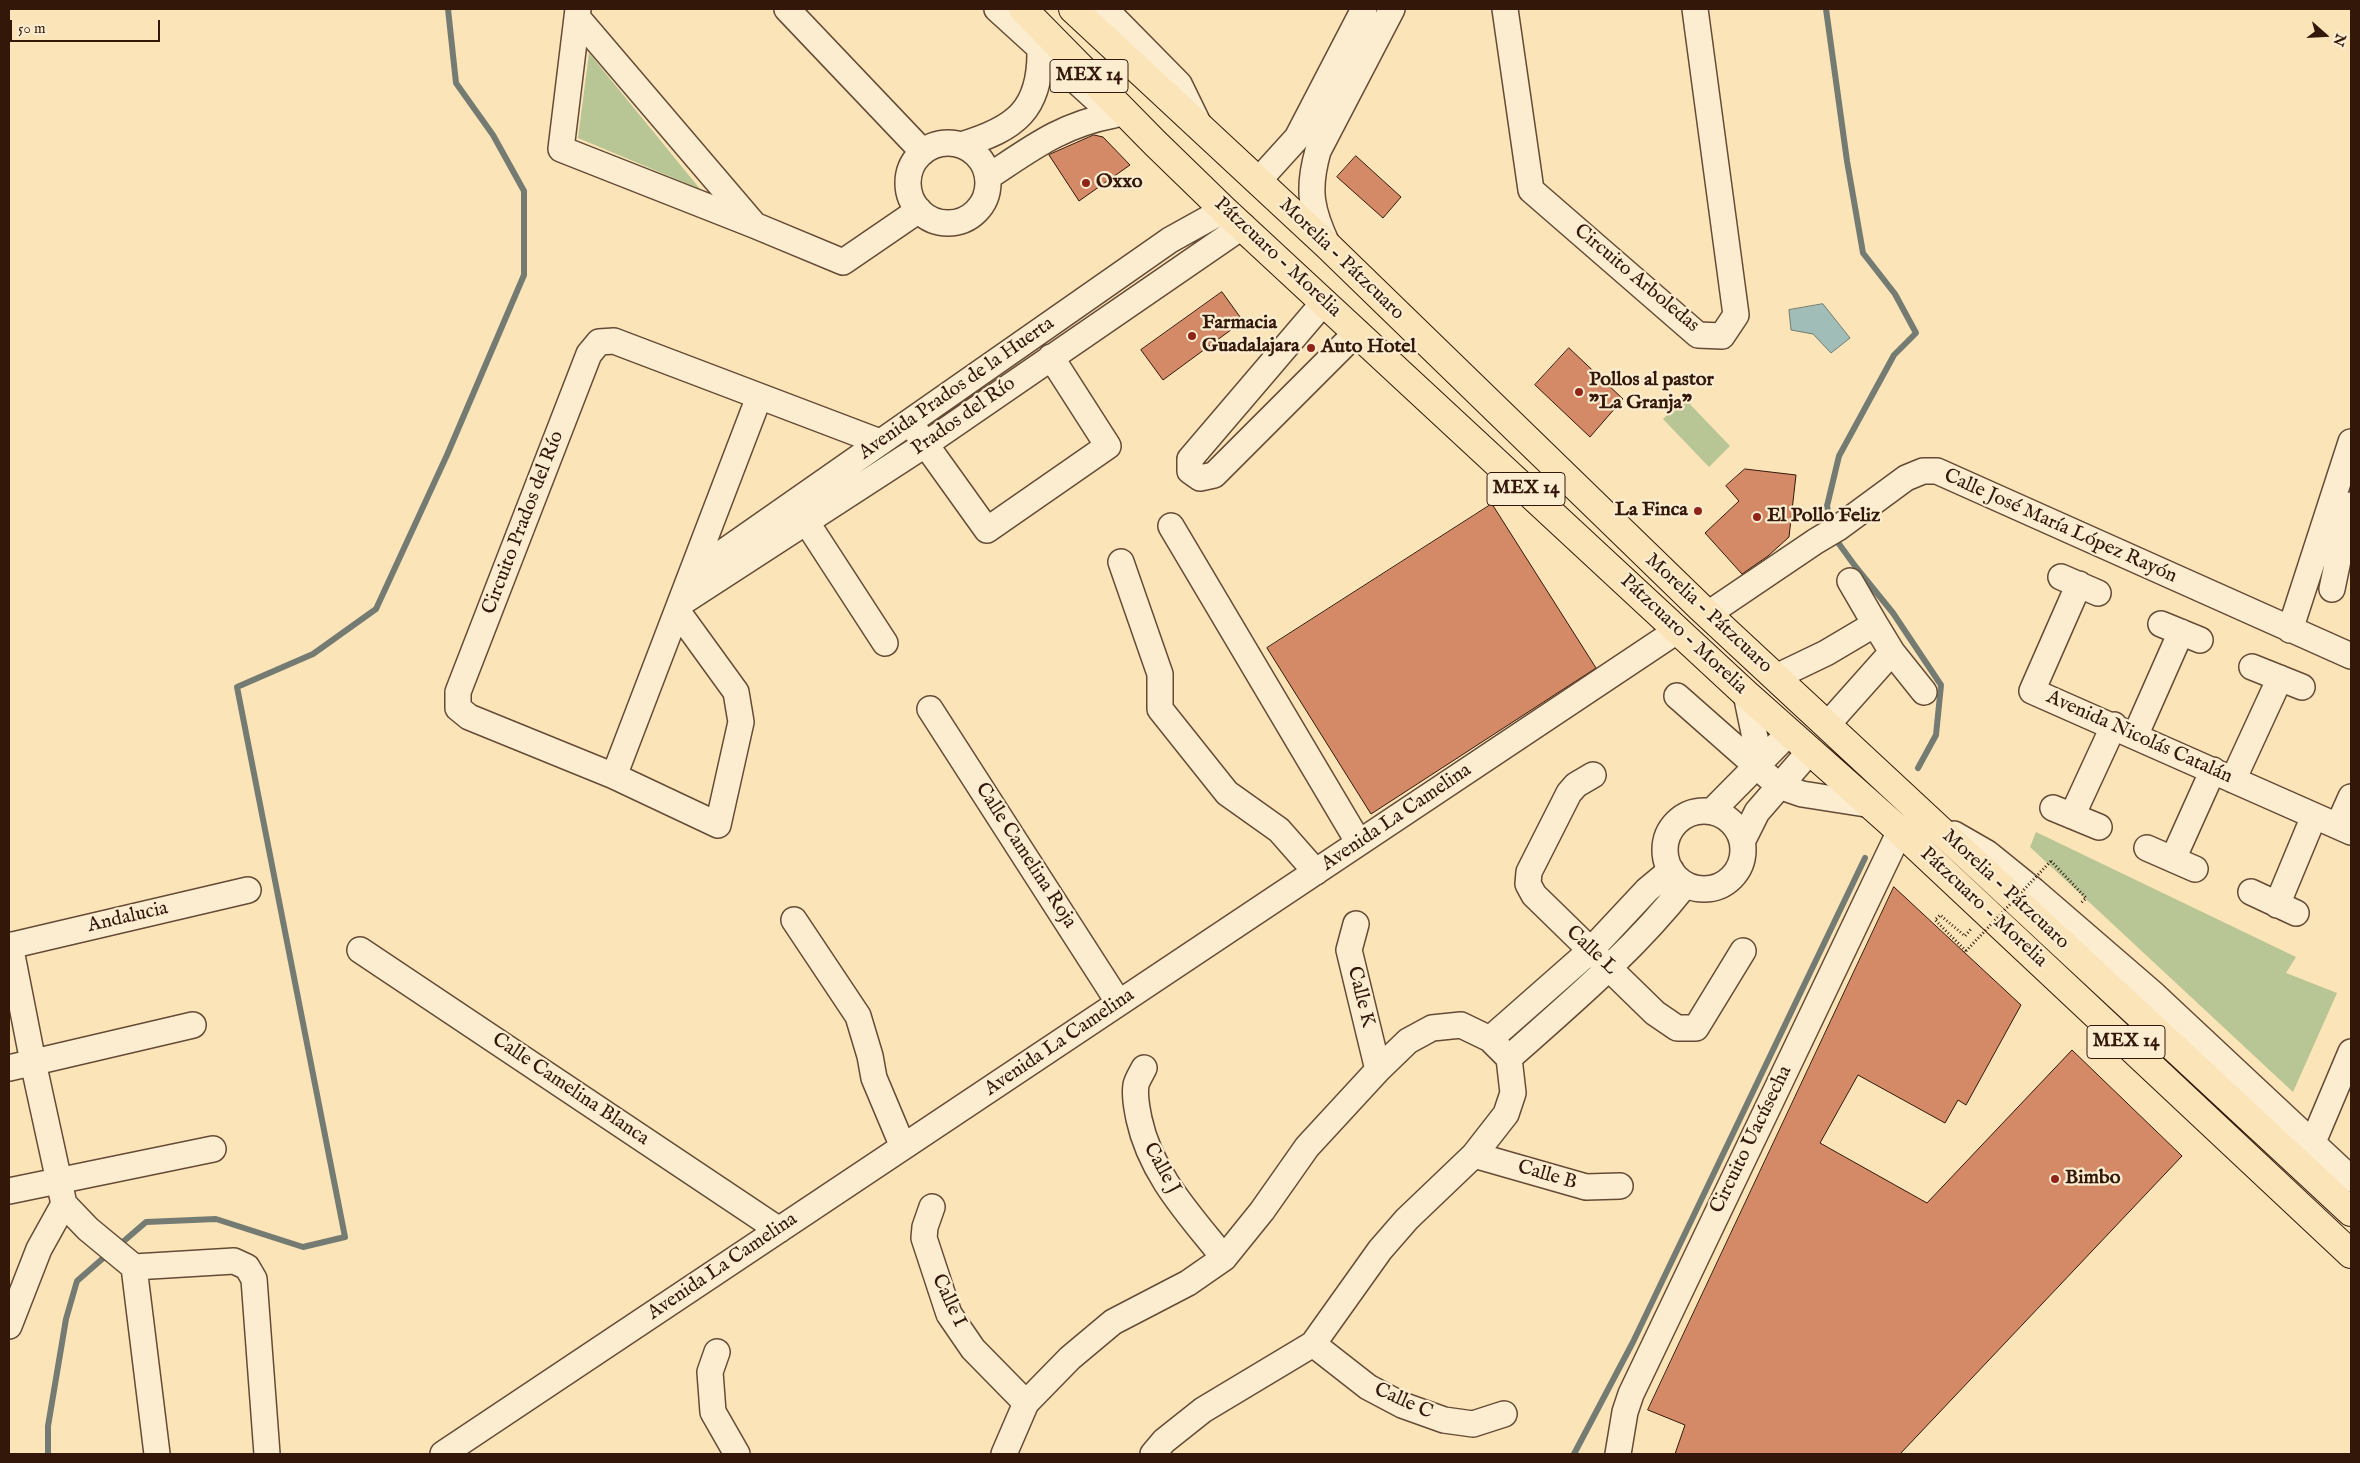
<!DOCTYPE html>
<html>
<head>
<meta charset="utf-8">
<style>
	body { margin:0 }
	#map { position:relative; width:2360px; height:1463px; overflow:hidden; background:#fbe4b8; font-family:"IM FELL English",serif }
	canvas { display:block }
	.frame { position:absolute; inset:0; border:10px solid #33180a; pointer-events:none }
	.north { position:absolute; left:2300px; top:10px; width:50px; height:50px; -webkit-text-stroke:4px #fcedd1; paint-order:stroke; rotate:109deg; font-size:14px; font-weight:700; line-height:20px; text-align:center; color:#33180a }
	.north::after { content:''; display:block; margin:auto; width:18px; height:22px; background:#33180a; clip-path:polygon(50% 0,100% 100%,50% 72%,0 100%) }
	.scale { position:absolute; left:10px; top:20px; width:150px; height:22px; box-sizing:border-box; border:2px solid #33180a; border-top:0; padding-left:6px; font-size:15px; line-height:18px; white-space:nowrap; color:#33180a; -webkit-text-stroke:4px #fcedd1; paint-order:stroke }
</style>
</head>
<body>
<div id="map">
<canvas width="2360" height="1463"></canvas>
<div class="frame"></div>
<div class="north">N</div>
<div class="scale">50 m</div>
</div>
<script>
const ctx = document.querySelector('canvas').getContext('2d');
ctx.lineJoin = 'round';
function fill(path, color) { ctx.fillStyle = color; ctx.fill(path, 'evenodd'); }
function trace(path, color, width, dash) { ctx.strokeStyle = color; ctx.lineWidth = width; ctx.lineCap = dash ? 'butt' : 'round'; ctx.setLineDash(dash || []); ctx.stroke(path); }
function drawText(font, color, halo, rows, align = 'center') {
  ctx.font = font + ' "IM FELL English",serif'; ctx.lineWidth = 4.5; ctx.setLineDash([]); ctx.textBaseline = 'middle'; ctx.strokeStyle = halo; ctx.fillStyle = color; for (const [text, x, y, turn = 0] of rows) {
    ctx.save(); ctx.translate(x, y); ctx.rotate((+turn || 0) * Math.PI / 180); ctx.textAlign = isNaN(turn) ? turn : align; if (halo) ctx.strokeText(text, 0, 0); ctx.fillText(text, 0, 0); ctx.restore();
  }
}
fill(new Path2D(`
	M589,53l111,136 -122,-51z
	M1684,398l46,48 -21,21 -46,-48z
	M2036,832l260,125 -10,16 51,20 -44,99 -263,-245z`), '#b8c594');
const water = new Path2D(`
	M1823,304l27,34 -19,15 -18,-19 -22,-4 -2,-20z`);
fill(water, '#a0bdb7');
trace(water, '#747b72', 1);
trace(new Path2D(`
	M1826,9l21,152 16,92 32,41 21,39 -22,22 -55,101 -12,50 4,19
	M1834,537l21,29 38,47 48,72 -5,50 -18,33
	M117,1247l29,-25 70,-3 87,28 42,-10 -108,-550 76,-33 63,-45 71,-154 77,-180v-84l-31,-56 -37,-52 -8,-74
	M48,1454v-28l18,-107 11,-38 32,-28
	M1574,1454l59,-112 232,-484`), '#747b72', 6);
const building = new Path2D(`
	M1094,135l9,2 27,28 -51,36 -30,-46z
	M1356,156l45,41 -18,21 -46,-41z
	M1222,292l21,29 -80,59 -22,-30z
	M1569,348l54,51 -33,38 -55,-52z
	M1745,469l51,6 -7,62 -21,19 -26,18 -37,-41 34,-32 -13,-15z
	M1492,504l104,164 -225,146 -104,-166z
	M1894,887l127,118 -55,100 -8,-5 -13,23 -87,-48 -38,68 107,60 145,-153 110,106 -282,298h-225l10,-29 -37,-15z`);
fill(building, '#d48967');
trace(building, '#33180a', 1);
const minor = new Path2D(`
	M578,9l-17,140 193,76 89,37 76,-52
	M787,9l136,143
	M997,9l100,91
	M1105,9l74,75 19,39
	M1505,9l26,181 167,145 24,1 14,-21 -41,-306
	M577,17l175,205
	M908 183a40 40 0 1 1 80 0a40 40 0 1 1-80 0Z
	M961,145c54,-16 80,-35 79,-95
	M988,177c44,-29 73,-52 126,-62
	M1258,181l39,-43 67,-129
	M1328,246c-17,-36 -21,-56 -10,-95l74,-142
	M1324,302l-134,157v12l10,7 14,-3 143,-143
	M916,431l71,99 121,-84 -57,-89
	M798,509l87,134
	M1171,526l188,317
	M1121,562l39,112v35l67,84 52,37 37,42
	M692,574l478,-334 54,-30
	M2061,577l37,16
	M1850,581l25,43
	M2079,584l-47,107 319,141
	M2332,589l15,-72 4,-12
	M681,603l245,-159 317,-218
	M678,612l58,80 5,30 -23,103 -104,-49 -145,-59 -11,-9v-16l131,-338 10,-12 15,-1 266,101
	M1708,614l108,-73 22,-13 68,-50 17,-7h14l414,185
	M2161,624l39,16
	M2290,630l61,-188
	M1892,652l32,40
	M2252,667l50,20
	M1776,677l50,-24 49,-29 17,28 -65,73
	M1746,694l14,68
	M1677,696l102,90 23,8 70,11
	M930,709l189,294
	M2135,736l46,-104
	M1593,775l-17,10 -7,8 -40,79 -1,12 6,11 121,118 22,15h19l47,-77
	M614,776l145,-379
	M2233,780l47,-102
	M2053,808l46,19
	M1665 850a39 39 0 1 1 78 0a39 39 0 1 1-78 0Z
	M1712,811l77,-78
	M2072,816l42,-91
	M2338,826l13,-29
	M1954,834l33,19 47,38 117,101 200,187
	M1743,840l14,-28 53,-61
	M2147,848l48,21
	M2173,859l40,-89
	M2251,892l45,21
	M2277,905l37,-89
	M794,920l64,96 12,40 4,22 29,69
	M1356,924l-7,26 29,120
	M10,945l23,117 31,142 24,25 46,38
	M9,946l239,-56
	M360,950l419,280
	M1490,1039l100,-88 57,-61 24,-20
	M1509,1058c62,-55 125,-108 176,-173
	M9,1068l184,-43
	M1144,1068c-3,6 -7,12 -8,17 -2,12 1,23 3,34 12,56 51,96 85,139
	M2313,1142l38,-90
	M1474,1155l112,32 34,-1
	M9,1191l204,-42
	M932,1207l-7,20 -1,11 25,76 24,35 53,54
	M134,1267l100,-6 13,6 7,12 13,175
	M134,1267l23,187
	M9,1326l30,-77 25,-45
	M1313,1344l55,43 34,18 42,15 29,4 31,-10
	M717,1352l-7,20 3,40 24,42
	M443,1454l1235,-824
	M1004,1454l22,-51 44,-45 43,-36 75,-39 36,-25 38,-47 45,-64 71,-77 30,-29 24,-13 29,-3 29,14 19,19 4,35 -7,21 -32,41 -67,64 -27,31 -67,94 -110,66 -39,31 -11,13
	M1618,1454l7,-42 6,-18 269,-563`);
const major = new Path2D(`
	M1023,9l132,134 69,67 522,484 154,137 451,423
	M1073,9l255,237 373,362 650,604`);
trace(minor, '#654b36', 28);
trace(major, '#33180a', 30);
trace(new Path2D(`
	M2051,861l35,37 -5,5
	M1966,951l-31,-31 5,-5 25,21 6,-7`), '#33180a', 3, [1, 2.5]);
trace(minor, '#fcedd1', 25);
trace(major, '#fbe4b8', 28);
trace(new Path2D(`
	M1966,951l85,-90`), '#33180a', 3, [1, 2.5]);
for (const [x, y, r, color] of [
	[1086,183,5,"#8f2418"],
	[1192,336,5,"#8f2418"],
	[1311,348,5,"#8f2418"],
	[1579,392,5,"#8f2418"],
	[1698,511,5,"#8f2418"],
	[1757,517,5,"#8f2418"],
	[2055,1179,5,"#8f2418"]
]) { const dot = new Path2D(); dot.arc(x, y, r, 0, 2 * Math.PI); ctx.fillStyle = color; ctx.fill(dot); trace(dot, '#fcedd1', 2); }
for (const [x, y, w] of [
	[1089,76,78],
	[1526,489,78],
	[2126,1042,78]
]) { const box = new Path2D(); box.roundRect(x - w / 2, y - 16.5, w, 33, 4); ctx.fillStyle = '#fcedd1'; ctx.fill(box); trace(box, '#33180a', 1); }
drawText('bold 19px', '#33180a', null, [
	["MEX 14",1089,76],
	["MEX 14",1526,489],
	["MEX 14",2126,1042]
]);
drawText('bold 20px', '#33180a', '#fcedd1', [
	["Oxxo",1096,183],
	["Farmacia",1202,324],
	["Guadalajara",1202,347],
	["Auto Hotel",1321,348],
	["Pollos al pastor",1589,381],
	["\"La Granja\"",1589,404],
	["La Finca",1688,511,"right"],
	["El Pollo Feliz",1767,517],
	["Bimbo",2065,1179]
], 'left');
drawText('20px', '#33180a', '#fcedd1', [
	["Pátzcuaro - Morelia",1277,258,43],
	["Morelia - Pátzcuaro",1341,260,44],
	["Circuito Arboledas",1636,279,40],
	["Avenida Prados de la Huerta",957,389,-35],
	["Prados del Río",964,417,-35],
	["Circuito Prados del Río",524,523,-69],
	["Calle José María López Rayón",2060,527,24],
	["Morelia - Pátzcuaro",1708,614,43],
	["Pátzcuaro - Morelia",1683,635,43],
	["Avenida Nicolás Catalán",2139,738,24],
	["Avenida La Camelina",1397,818,-34],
	["Calle Camelina Roja",1025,856,57],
	["Morelia - Pátzcuaro",2005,890,43],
	["Pátzcuaro - Morelia",1983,908,43],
	["Andalucia",128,918,-13],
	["Calle L",1591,951,43],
	["Calle K",1360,997,76],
	["Avenida La Camelina",1060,1043,-34],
	["Calle Camelina Blanca",570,1090,34],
	["Circuito Uacúsecha",1752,1140,-64],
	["Calle J",1161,1169,61],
	["Calle B",1547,1176,16],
	["Avenida La Camelina",723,1267,-34],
	["Calle I",948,1301,65],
	["Calle C",1403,1402,24]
]);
</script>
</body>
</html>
